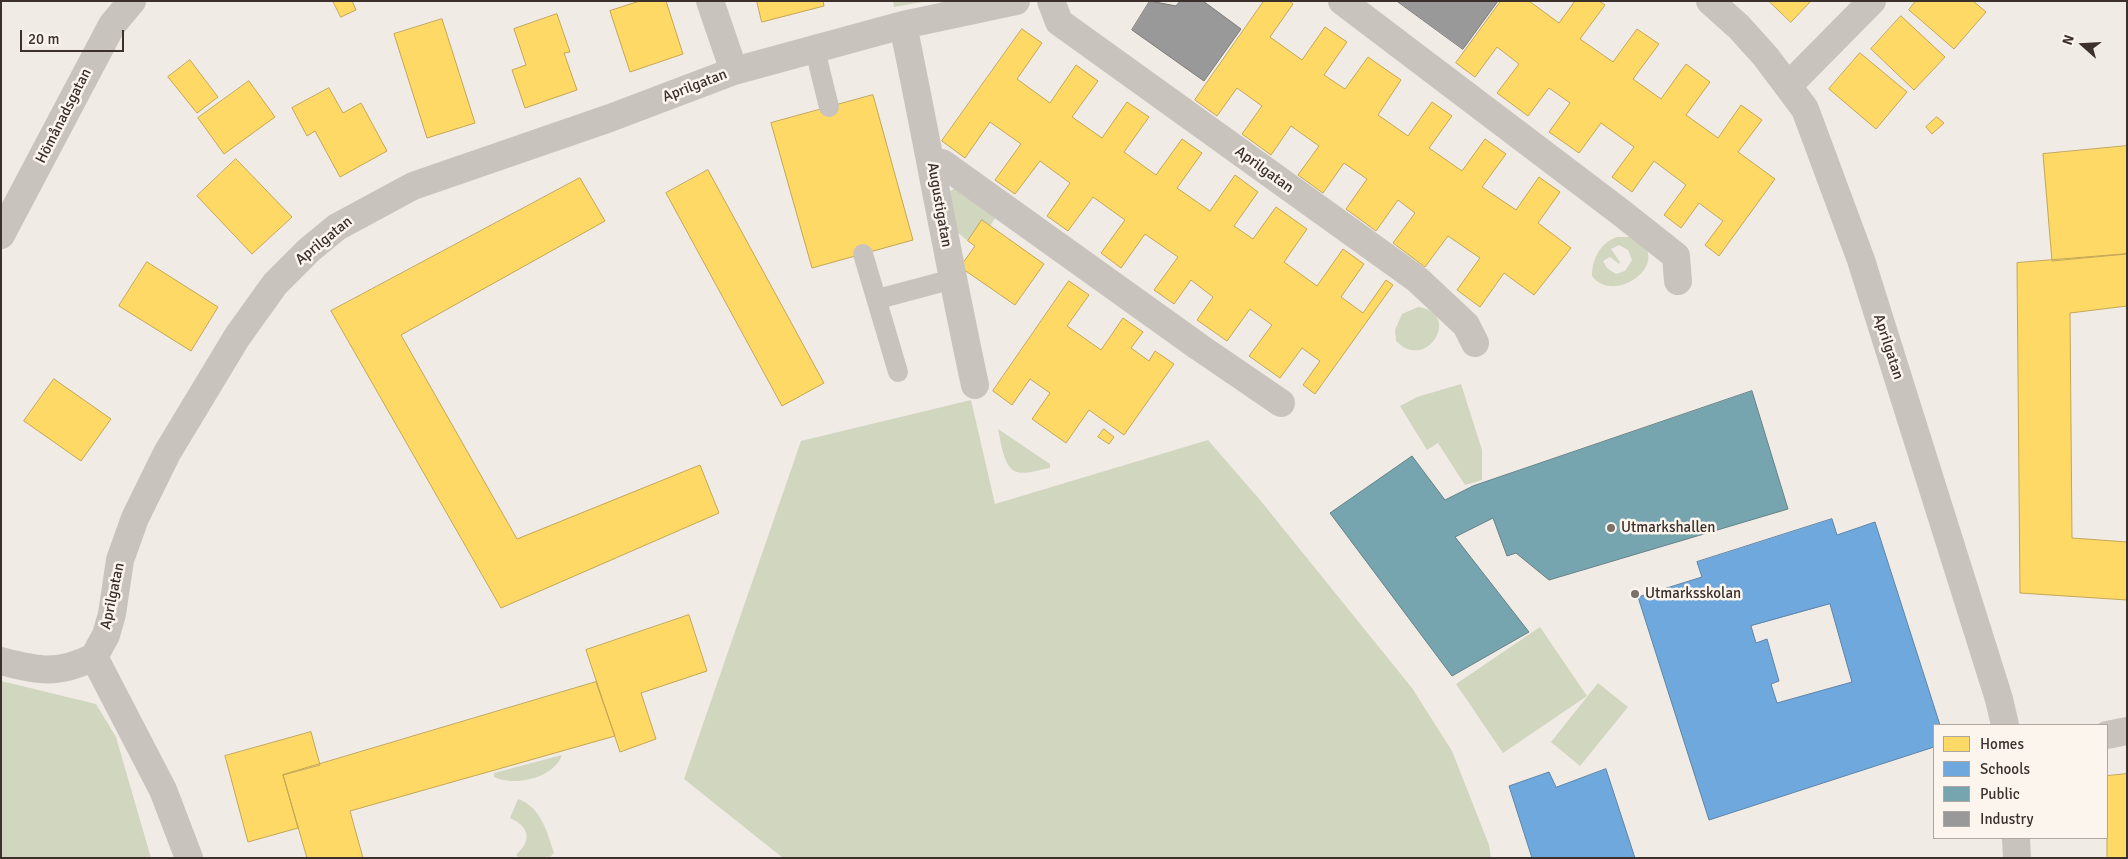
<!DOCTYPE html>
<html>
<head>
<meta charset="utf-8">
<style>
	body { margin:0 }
	#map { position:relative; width:2128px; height:859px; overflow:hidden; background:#f0ebe5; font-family:Signika,sans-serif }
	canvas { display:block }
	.frame { position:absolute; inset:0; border:2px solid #3b302b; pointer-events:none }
	.legend { position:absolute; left:1933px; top:724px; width:175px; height:115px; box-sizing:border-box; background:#fbf5ee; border:1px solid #aea6a0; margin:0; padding:6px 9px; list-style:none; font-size:15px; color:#3b302b }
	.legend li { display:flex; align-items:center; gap:10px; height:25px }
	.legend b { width:25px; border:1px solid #aea6a0 }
	.north { position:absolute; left:2058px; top:20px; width:50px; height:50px; -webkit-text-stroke:4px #fbf5ee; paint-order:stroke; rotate:289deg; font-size:14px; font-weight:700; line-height:20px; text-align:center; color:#3b302b }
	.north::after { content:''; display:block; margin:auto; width:18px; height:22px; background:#3b302b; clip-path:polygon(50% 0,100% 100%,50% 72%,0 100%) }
	.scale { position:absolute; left:20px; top:30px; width:104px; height:22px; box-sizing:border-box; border:2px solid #3b302b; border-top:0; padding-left:6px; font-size:15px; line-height:18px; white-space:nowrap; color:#3b302b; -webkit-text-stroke:4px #fbf5ee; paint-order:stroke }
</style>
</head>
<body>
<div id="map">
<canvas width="2128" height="859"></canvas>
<div class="frame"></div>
<ul class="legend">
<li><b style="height:14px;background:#ffd966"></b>Homes</li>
<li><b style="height:14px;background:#6fa8dc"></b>Schools</li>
<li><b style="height:14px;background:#76a5af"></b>Public</li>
<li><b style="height:14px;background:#999"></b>Industry</li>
</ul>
<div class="north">N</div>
<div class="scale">20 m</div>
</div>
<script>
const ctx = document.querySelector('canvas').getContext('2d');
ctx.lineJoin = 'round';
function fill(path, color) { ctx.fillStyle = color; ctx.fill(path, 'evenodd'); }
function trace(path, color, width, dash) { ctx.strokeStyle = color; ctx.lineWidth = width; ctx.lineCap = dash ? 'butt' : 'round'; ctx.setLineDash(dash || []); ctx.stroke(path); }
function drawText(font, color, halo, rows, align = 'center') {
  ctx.font = font + ' Signika,sans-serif'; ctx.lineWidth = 5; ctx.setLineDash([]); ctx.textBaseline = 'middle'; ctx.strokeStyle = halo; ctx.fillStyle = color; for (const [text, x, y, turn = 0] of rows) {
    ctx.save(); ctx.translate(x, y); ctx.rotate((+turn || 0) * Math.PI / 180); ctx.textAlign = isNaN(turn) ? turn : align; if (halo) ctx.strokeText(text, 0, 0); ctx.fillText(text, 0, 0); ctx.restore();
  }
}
fill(new Path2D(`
	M893,1h35l-34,6z
	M955,188l42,27 -7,11 -8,-5 -14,20 -11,-9 -8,-40z
	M1617,237h19c3,3 7,6 9,9 17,25 -33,57 -53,30 0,-17 8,-33 25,-39zM1619,245l9,5 4,10 -7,11 -9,3 -9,-6 -4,-7 7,-4 9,7 1,-2 -9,-13z
	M1418,307c45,6 9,66 -22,34l-1,-11 7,-16z
	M1461,384l21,66v30l-17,5 -27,-42 -11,7 -27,-44 17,-9z
	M971,400l24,104 213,-64 52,60 152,188 40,63 37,94 2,13h-708l-99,-79 117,-338z
	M998,429l52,35v4c-9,1 -24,7 -33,4 -14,-4 -16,-31 -19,-43z
	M1540,627l47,69 -84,57 -47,-69z
	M1,681l95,23 20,33 35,121h-150z
	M1598,683l30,24 -48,59 -29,-24z
	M562,755c-8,23 -47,32 -68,22v-4z
	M518,799c23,8 29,33 36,54l-5,5h-29l-4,-3c16,-15 14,-28 -6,-37z`), '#d1d6bf');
const homes = new Path2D(`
	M333,1h19l4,9 -15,7z
	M640,1h26l17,53 -53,18 -20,-61z
	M757,1h66l1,5 -62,16z
	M1264,1h25l4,3 -23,33 32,23 23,-33 22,15 -23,33 21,14 23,-32 33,23 -23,35 30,21 24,-34 20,14 -23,32 33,23 23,-32 21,15 -24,33 34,23 23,-33 21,15 -22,31 33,25 -37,47 -30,-22 -24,34 -23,-17 23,-32 -32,-22 -23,31 -32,-24 22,-30 -17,-13 -22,31 -30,-22 21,-30 -23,-16 -21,30 -25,-18 21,-29 -28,-20 -20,29 -29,-21 20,-28 -25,-18 -20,28 -22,-16z
	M1501,1h28l30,22 16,-22h24l6,4 -25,34 33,23 24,-33 22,15 -26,35 28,20 25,-35 24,18 -24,33 32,23 23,-33 21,15 -24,32 37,27 -56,77 -14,-11 18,-24 -24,-18 -18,25 -17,-13 22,-30 -32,-24 -22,31 -20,-15 22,-30 -33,-24 -22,30 -30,-21 21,-29 -21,-15 -21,28 -31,-23 22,-29 -22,-17 -22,30 -19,-14z
	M1769,1h42l-20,21z
	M1916,1h57l13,11 -32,37 -45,-39z
	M557,14l13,38 -6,1 13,37 -52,18 -13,-38 14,-5 -12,-36z
	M1901,16l44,41 -31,33 -43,-41z
	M442,19l33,104 -48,15 -33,-104z
	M1022,29l20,14 -25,36 33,24 26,-38 22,16 -26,36 30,21 25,-36 22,15 -25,35 32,23 26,-36 20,14 -25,35 33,23 25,-36 23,17 -24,34 19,13 23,-32 31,22 -23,33 33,24 26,-37 21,15 -23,33 22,16 23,-33 7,5 -78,109 -12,-9 17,-24 -18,-13 -22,30 -31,-22 23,-31 -22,-16 -23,32 -30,-21 16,-23 -22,-17 -17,24 -20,-14 24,-33 -33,-23 -24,34 -20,-15 24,-33 -32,-23 -25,34 -21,-15 23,-33 -30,-22 -25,33 -20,-14 26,-36 -31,-22 -25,36 -23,-17z
	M1860,53l47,39 -31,37 -47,-40z
	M190,60l28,37 -21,16 -29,-36z
	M249,81l26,36 -51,37 -26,-36z
	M329,88l14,25 18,-10 26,48 -47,26 -25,-46 -8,5 -15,-28z
	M873,95l40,145 -101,28 -41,-145z
	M1937,117l7,6 -12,11 -6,-7z
	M2127,146v108l-75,7 -9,-107z
	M236,159l56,58 -40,37 -55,-58z
	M708,170l116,213 -42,23 -116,-213z
	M580,178l25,43 -204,114 116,204 183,-74 19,48 -218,95 -170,-297z
	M982,220l62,44 -29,41 -55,-38 15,-21 -7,-5z
	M2127,254v52l-57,7 2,225 55,4v58l-107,-7 -3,-330z
	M147,262l71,45 -27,44 -72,-45z
	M1069,281l20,14 -22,31 34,24 22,-32 20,14 -12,16 18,13 6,-10 19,13 -50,71 -35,-25 -23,33 -34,-24 18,-26 -20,-14 -18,26 -19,-14z
	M54,379l57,40 -30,42 -57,-40z
	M1104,429l10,8 -5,7 -11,-7z
	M689,615l18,56 -66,22 15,46 -36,13 -34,-102z
	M596,682l19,54 -265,75 13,47h-56l-24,-83z
	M311,732l9,33 -37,10 15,53 -50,14 -23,-86z
	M2127,774v84h-20v-82z`);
fill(homes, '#ffd966');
trace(homes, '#c4a654', 1);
const schools = new Path2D(`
	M1832,519l5,16 38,-13 65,203h-6v22l-225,73 -71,-223 64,-20 -5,-15zM1830,604l22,78 -75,21 -6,-19 8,-3 -12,-42 -11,4 -5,-17z
	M1606,769l29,89h-103l-23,-72 40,-14 7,15z`);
fill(schools, '#6fa8dc');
trace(schools, '#5f84a7', 1);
const public = new Path2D(`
	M1752,391l36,118 -239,71 -33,-27 -9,3 -14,-38 -38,19 74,95 -77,44 -122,-163 82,-57 33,44 28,-14z`);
fill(public, '#76a5af');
trace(public, '#648287', 1);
const industry = new Path2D(`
	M1150,1l26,5 4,-5h23l38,28 -37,52 -72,-51z
	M1397,1h101l-35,48z`);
fill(industry, '#999');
trace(industry, '#7d7a78', 1);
trace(new Path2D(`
	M815,50l14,57
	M863,254l35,118
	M878,299l75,-20`), '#c9c3be', 20);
trace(new Path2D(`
	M710,1l24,70
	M1051,1l8,21 359,258 48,45 9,18
	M1342,1l277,210 57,45 2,25
	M1710,1l29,26 27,30 39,52 56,151 138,439 6,26
	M903,25c25,120 46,240 72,360
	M1789,85l83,-84
	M933,165l9,-2 257,184 82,56
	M1,235l111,-210 20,-24
	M94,657l12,-22 6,-21 8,-54 15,-42 32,-65 70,-116 38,-53 34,-34 28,-23 76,-41 197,-68 124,-47 169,-46 113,-24
	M94,657l69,133 26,68
	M1,661c39,10 56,14 93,-4
	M2107,735l20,-4
	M2016,838l1,20`), '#c9c3be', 28);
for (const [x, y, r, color] of [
	[1611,528,5,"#7a716c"],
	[1635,594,5,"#7a716c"]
]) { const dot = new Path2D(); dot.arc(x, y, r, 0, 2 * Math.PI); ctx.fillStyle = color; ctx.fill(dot); trace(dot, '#fbf5ee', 2); }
drawText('15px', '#3b302b', '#fbf5ee', [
	["Aprilgatan",695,86,-21],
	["Hömånadsgatan",64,116,-63],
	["Aprilgatan",1264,170,36],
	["Augustigatan",939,205,80],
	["Aprilgatan",324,241,-39],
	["Aprilgatan",1888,347,72],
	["Aprilgatan",113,596,-78]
]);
drawText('15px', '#3b302b', '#fbf5ee', [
	["Utmarkshallen",1621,528],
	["Utmarksskolan",1645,594]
], 'left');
</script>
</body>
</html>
